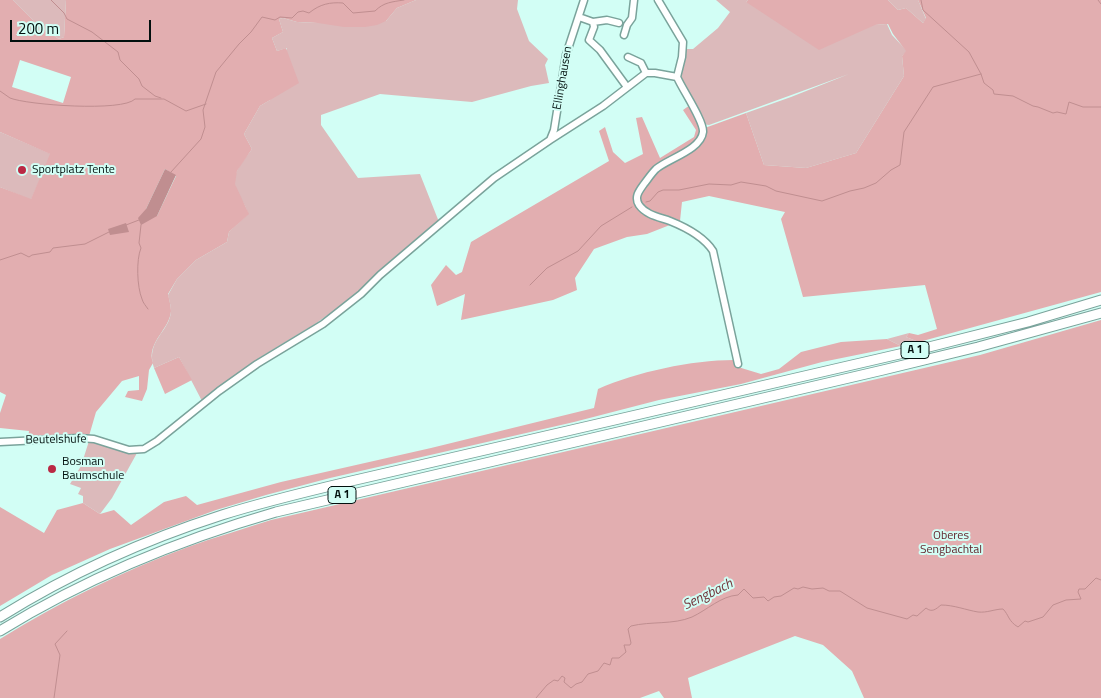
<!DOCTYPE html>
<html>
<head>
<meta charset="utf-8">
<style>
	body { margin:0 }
	#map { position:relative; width:1101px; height:698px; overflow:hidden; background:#d2fef5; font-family:"Titillium Web",sans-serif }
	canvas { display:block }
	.scale { position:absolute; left:10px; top:20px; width:141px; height:22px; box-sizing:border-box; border:2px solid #02100e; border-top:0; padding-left:6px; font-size:15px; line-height:18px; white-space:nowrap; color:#02100e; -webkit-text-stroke:4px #d2fef5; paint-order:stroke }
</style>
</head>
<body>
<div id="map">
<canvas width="1101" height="698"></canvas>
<div class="scale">200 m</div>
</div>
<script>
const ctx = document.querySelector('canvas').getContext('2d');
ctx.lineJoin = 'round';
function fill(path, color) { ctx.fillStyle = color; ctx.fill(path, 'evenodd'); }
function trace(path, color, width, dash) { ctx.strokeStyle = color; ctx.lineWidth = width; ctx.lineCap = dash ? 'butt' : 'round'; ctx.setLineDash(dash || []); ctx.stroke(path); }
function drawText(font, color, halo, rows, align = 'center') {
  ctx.font = font + ' "Titillium Web",sans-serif'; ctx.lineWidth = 4; ctx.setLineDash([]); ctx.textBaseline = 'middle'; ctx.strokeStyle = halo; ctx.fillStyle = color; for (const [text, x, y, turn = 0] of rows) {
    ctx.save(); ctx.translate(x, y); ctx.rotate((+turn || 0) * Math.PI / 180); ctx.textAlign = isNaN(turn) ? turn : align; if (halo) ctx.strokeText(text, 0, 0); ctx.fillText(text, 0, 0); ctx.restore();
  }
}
fill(new Path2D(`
	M13,0h53l-2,37 -5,2 -20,-13z
	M416,0h102l-1,9 12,32 19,18 -3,6 4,18 -18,3 -59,16 -92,-8 -59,21v10l37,53 62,-4 19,48 -29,23 -57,52 -38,27 -56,34 -57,43 -23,-44 -25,11c-9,-28 16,-36 17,-57 0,-5 -2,-12 -3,-16l9,-16 19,-19 31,-18 2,-10 19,-18c-2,-10 -11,-19 -13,-29 -3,-13 10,-26 17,-36l-8,-15 16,-28 10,-6 17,-52 -10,3 -5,-13 11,-6 -4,-13 4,-1 14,4 21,1 68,-2 11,-13z
	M716,0h32l-2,2 129,23 12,-1 5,11 15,16 -5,5 2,20 -48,77 -50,15 -42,-3 -18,-52 45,-16 58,-23 -140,51 -6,-1 -24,-45 6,-30h8l25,-21 12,-16z
	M888,0h30l8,19 -3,4 -17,-15 -8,2z
	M0,132l51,22 -20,46 -31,-13z
	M909,333l-3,4 13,5 -18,4 -14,-7z
	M89,441l29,9 19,3 -25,45 -12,16 -17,-11v-7l-5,-2 3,-6 -11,-4 11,-18z`), '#dcbabb');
fill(new Path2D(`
	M0,0h13l26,26 20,13 5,-2 2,-37h350l-19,8 -11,13 -9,4 -12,2h-21l-26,-4 -21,-1 -14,-4 -4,1 4,13 -11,6 5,13 9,-3 13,35 -39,23 -16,28 8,15 -15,22 -2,13 14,30 -20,18 -2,10 -31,18 -19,19 -9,15c1,5 3,12 3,17 -1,18 -25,32 -18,52l-4,7 -2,19 -5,12 -17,-4 3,-6 11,-1v-14l-17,5 -26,31 -7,24 -27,-1 -34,3 1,-7 -29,-3v-15l6,-18 -6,-3v-205l31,12 19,-45 -50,-22zM20,60l51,17 -8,26 -51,-16zM165,169l11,7 -19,40 -11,-7z
	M748,0h140l10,10 8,-2 17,15 3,-5 -8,-18h183v292l-182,50 -13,-5 3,-4 9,2 19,-6 -12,-44 -122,12 -22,-78 4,-7 -76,-16 -27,6 -2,19 -33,13 -20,3 -33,12 -19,29 2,12 -24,10 -92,20 4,-26 -28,12 -6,-21 15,-20 10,10 6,-3 9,-30 138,-81 -10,-30 6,-4 8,25 12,11 18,-9 -7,-36 6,-1 18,41 34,-21 2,-7 -13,-20 7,-5 12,24 44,-16 18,52 42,3 50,-15 48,-77 -2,-20 4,-5 -13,-17 -5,-10 -13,1 -56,25 -73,-48z
	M1101,320v378h-237l-12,-27 -29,-26 -28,-9 -107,42 4,20h-28l-5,-7 -19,7h-640v-59c59,-37 123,-68 188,-92 27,-10 56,-18 83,-27l709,-165z
	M887,339l14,7 -79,16 -81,22 -82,16 -85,22 -244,56 -64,17 -50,15 -106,39 -58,26 -52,31v-99l44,26 13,-23 26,-7 17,11 14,-4 17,15 33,-23 22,-6 11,9 84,-23 150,-34 163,-40 4,-19c39,-17 93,-29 136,-29l4,7 23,7 18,-5 22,-17 40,-10z
	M179,357l13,23 -27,14 -11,-26z`), '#e2aeb0');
fill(new Path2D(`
	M165,169l11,6 -19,41 -16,9 -3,-7 8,-9z
	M126,223l3,9 -19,3 -2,-6z`), '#c08e90');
trace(new Path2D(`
	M51,0l13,13 3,6 25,13 26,20 2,8 19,19 3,7 13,10 6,2
	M921,0l2,10 46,42 12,22 3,9 9,7 1,4 19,2 20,10 5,1 15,6 4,-1 9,2 3,-12 14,5h18
	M1098,0l3,4
	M0,91c3,2 7,5 10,7 17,7 113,14 125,1h29l22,12 20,-7
	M171,172l30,-33 4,-12 -2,-17 13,-38 23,-28 12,-12 11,-15 13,3 5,-3 12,1 6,-6 5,-1 6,2c11,-9 21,-11 34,-10l10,10 22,-2c9,-9 17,-9 29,-11
	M646,202l4,-1 8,-9 5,-2h16l30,-6 22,1 10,-3 25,4 10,5 46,10 28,-10 14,-3 12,-5 15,-13 9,-5 4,-33 29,-45 48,-13
	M126,225l13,-5
	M141,225l-2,18 2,5c-5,12 -4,39 1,51 1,4 4,7 6,10
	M0,260l21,-7 8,4 3,-2 18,-3 3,-4 32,-4 24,-12
	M530,285l17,-17 31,-17 23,-25 31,-19
	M54,698l6,-43 -5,-11 12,-13
	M536,698l11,-13 7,-5 4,1 4,-5 3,2 -1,4 7,6 5,-4 6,-2 6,-8 10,-3 6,-8 6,2 2,-7h7l7,-6 -2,-7h6l1,-2 -3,-14 3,-3c20,-5 42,-1 61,-9 15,-7 29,-21 46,-22l6,-6 9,9 11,-1 4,4 6,-4 7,-1 13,-8 4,1 5,-2 9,2 11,-1 6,3h11l27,17 40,11 6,-4 4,1 9,-8c6,5 10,1 15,-3 13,0 25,5 37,7 9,1 17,-3 25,-3 6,6 5,12 15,18l7,-6 3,1 15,-5 10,-12 13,-5 15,-1 -3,-7 1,-3h6l11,-11 5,2`), '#c08e90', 1);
const minor = new Path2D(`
	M658,0l25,42 -1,15 -5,20c5,12 27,44 26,55 -2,18 -36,27 -47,37 -5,5 -8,10 -12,15 -5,7 -10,13 -5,21 7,10 20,12 31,16 15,6 34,16 43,30l25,113
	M579,17l14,5 14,-2 12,3
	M593,22l1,5 -5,13 11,10 27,37
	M624,35l3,-10 5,-7 2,-18
	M628,57l13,6 5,10
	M550,140l53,-34 43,-33h9l22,4
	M0,442l79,-4 15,1 35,11 15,-1 13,-8 62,-50 38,-27 66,-40 38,-30 19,-19 114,-97 56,-38 4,-10 12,-75 18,-55`);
const highway = new Path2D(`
	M0,617c69,-43 144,-77 222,-102 41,-13 83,-23 125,-33l574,-133 107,-27 73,-22
	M0,631c86,-53 179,-91 276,-119l607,-142 95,-23 123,-34`);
trace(minor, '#7aa39b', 9);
trace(highway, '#7aa39b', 11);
trace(minor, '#fff', 6);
trace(highway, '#fff', 9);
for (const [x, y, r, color] of [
	[22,170,5,"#ba2944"],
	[52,469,5,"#ba2944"]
]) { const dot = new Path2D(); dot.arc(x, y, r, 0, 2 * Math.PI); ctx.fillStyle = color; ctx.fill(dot); trace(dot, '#d2fef5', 2); }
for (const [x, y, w] of [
	[915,350,28],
	[342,495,28]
]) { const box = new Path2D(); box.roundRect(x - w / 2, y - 8.5, w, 17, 4); ctx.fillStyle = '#d2fef5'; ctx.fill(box); trace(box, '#02100e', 1); }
drawText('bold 11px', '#02100e', null, [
	["A 1",915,350],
	["A 1",342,495]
]);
drawText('12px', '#02100e', '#d2fef5', [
	["Ellinghausen",563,78,-80],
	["Beutelshufe",56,440,-1]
]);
drawText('12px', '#02100e', '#d2fef5', [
	["Sportplatz Tente",32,170],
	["Bosman",62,462],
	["Baumschule",62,476]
], 'left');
drawText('12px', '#61222a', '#d2fef5', [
	["Oberes",951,536],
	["Sengbachtal",951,550]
]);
drawText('italic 14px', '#723238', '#d2fef5', [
	["Sengbach",708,595,-26]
]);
</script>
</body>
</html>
